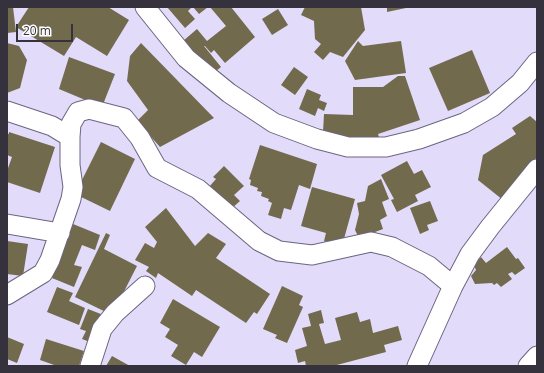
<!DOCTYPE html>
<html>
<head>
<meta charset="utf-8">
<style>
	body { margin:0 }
	#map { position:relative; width:544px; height:373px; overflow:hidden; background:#e3dbfa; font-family:"Open Sans",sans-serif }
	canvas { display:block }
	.frame { position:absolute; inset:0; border:8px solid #35323e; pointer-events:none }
	.scale { position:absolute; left:16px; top:24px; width:57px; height:18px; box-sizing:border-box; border:2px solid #35323e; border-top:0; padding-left:5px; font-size:12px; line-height:14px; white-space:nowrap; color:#35323e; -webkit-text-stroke:3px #fff; paint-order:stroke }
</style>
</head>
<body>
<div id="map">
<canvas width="544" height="373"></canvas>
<div class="frame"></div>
<div class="scale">20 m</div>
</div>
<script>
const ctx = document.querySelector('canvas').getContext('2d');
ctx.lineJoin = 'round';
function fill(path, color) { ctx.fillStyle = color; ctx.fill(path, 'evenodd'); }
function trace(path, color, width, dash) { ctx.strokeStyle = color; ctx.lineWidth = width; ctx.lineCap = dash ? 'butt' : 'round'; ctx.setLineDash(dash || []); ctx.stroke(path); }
fill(new Path2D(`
	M7,7h6l3,25 -9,1z
	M29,7h79l21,13 -22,36 -31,-19 -12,19 -48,-29z
	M167,7h25l-4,4 7,8 -10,9z
	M193,7h15l-9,7z
	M210,7h21l24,30 -30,26 -11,-13 -3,3 -6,-7h-1l17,21 -10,8 -28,-34 14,-12 10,12 19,-15z
	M305,7h56l4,23 -22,27 -13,-5 -7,8 -9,-8 7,-8 -6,-5 -1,-18 -13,-6z
	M387,7h19v1l-19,4z
	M278,9l10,16 -16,10 -10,-16z
	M358,41l5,5 38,-5 5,32 -51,7 -10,-19z
	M7,43l12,3 8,14 -7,28 -13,5z
	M141,43l73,75 -54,29 -23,-26 11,-11 -21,-29 3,-25z
	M472,50l18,43 -42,18 -19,-43z
	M69,57l46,17 -13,33 -43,-18z
	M294,67l14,10 -13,18 -14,-10z
	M398,76h7l15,44 -42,14 3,9 -27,-1 -31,-10 1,-18 29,1v-28h30z
	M307,89l14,6 -2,5 8,3 -3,8 -6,-3 -3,8 -16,-7z
	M530,116l7,6v35l-34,43 -25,-20 5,-25 33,-21 -4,-6z
	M9,132l46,15 -15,46 -33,-11v-11l5,-14 -5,-2v-22l2,1z
	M101,142l34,17 -25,52 -35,-17z
	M260,145l57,19 -7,25 -11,-4 -8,25 -7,-2 -3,11 -13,-4 4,-12 -4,-2 1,-2 -8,-3 1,-4 -5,-1 1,-3 -8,-3 1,-5 -2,-1z
	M407,161l7,13 8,-4 9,17 -16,8 3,6 -21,11 -6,-12 3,-1 -13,-24z
	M224,166l20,20 -10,9 6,6 -9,8 -22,-22 7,-8 -3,-2z
	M381,179l8,20 -7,3 5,14 -7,4 3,9 -24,9 -4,-8 4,-16 -2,-11 8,-2 3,-15z
	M312,187l43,12 -13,47 -18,-5 2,-8 -25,-7z
	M430,201l8,20 -11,4 2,5 -9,4 -10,-26z
	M166,208l29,38 13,-13 18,11 -10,14 54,36 -13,20 -3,-2 -8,11 -50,-33 -4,6 -34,-23 -2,5 -10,-7 3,-4 -14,-7 10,-17 9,5 3,-6 -12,-15z
	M73,224l27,11 -5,15 -13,-5 -8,20 8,2 -8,20 -22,-9z
	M106,233l4,2 -6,14 33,17 -25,49 -37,-18z
	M7,241l21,3 -5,32 -16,-2z
	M507,247l9,12 2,-1 7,10 -10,7 -3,-3 -4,2 4,5 -11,8 -4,-4 -3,2 -2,-2 -17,1 -4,-8 5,-6 -2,-5 7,-8 5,6z
	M282,286l21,10 -4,9 4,2 -16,36 -12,-5 2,-3 -14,-6z
	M57,287l16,6 -4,8 16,7 -6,17 -32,-13z
	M173,299l47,28 -18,30 -8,-5 -8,13 -15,-9 7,-11 -13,-8 5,-8 -10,-6z
	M88,309l18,7 -11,28 -13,-5 4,-8 -6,-2z
	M321,310l3,13 -5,1 6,20 16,-4 -6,-22 22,-6 3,10 10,-3 3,14 25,-7 4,14 -18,5 2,7 -53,14h-27l-1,-5 -7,2 -3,-13 12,-4 -5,-18 9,-2 -3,-12z
	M7,337l17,7 -7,19 -10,-4z
	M46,339l38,12 -5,15h-22l-17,-6z
	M112,356l18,10h-24z`), '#716a4d');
const street = new Path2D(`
	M145,7l41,51 43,35 45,30 43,16 31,8h38l33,-8 45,-16 28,-16 28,-24 17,-21
	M7,111l45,15 18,11
	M7,224l53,9
	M7,295l36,-22 7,-13 21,-61 2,-12 -3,-22v-28l1,-13 7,-12 11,-3 35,9 16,20 17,30 41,21 61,52 20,10 33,4 59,-13 21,5 37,19 24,20
	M90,366l12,-37 13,-16 30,-27
	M417,366l36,-80 17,-32 20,-27 47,-58
	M528,366l9,-10`);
trace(street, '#6c6580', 21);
trace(street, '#fff', 19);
</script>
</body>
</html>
